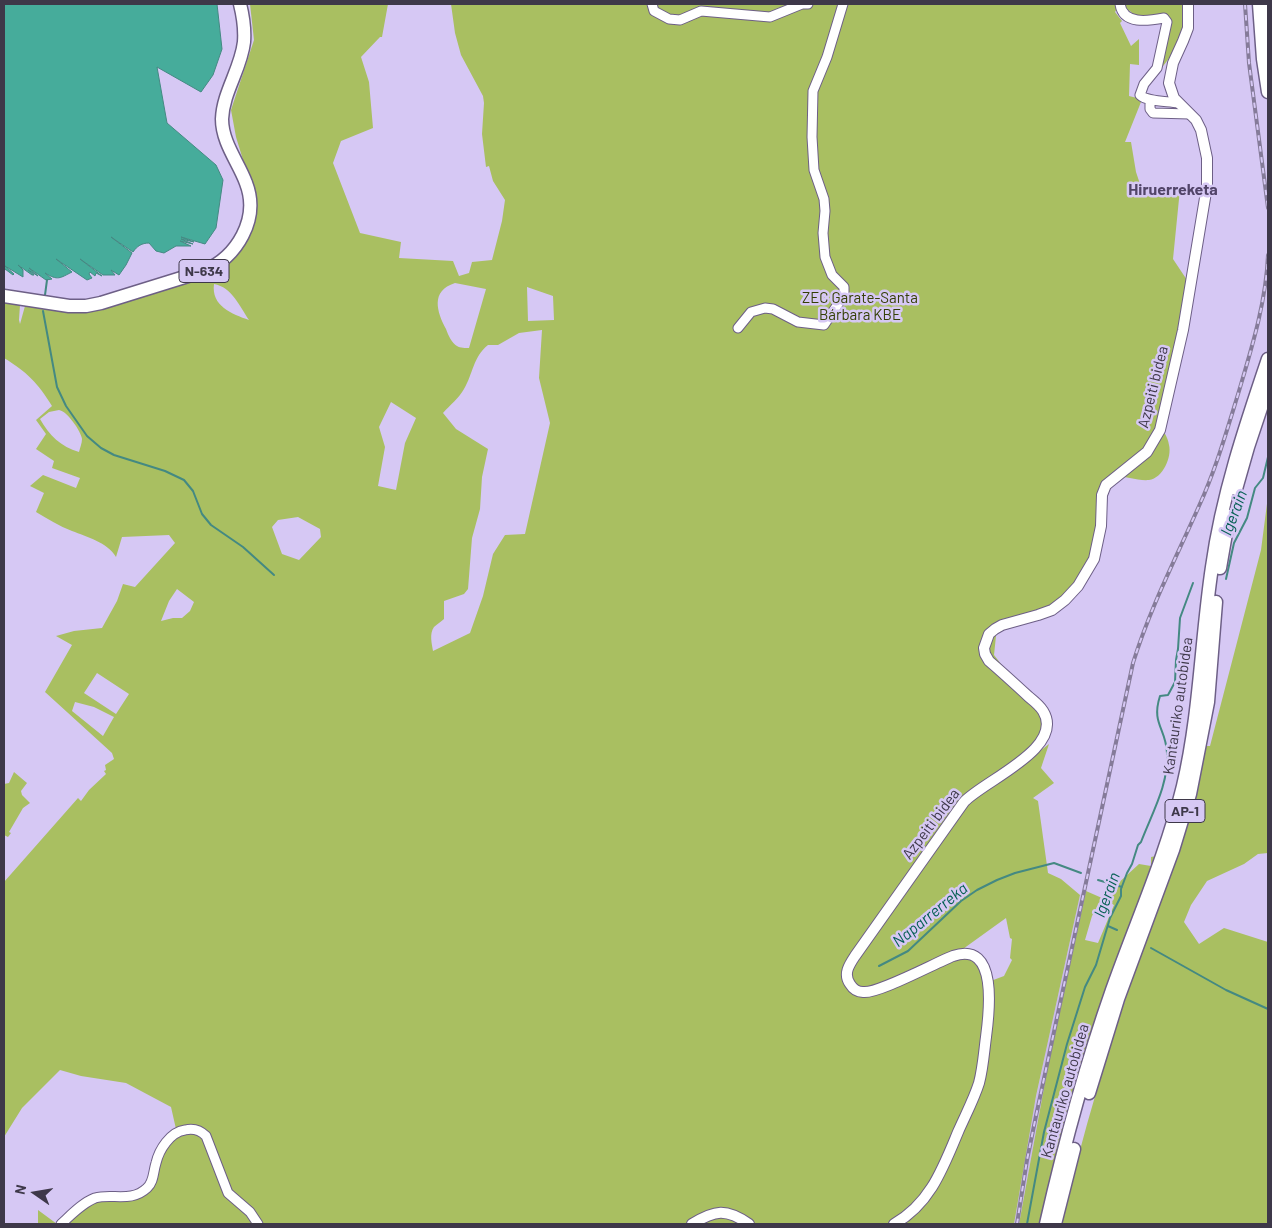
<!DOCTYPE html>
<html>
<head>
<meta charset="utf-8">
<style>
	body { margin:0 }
	#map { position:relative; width:1272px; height:1228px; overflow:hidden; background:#d6c8f4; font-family:Barlow,sans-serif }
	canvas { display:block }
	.frame { position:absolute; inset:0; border:5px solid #3e3849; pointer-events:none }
	.north { position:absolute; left:10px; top:1168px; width:50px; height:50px; -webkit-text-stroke:4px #d6c8f4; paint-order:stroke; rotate:283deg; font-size:14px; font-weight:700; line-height:20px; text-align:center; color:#3e3849 }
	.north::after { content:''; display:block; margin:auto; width:18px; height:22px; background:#3e3849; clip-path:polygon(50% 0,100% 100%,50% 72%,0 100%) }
</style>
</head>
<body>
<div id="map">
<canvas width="1272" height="1228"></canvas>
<div class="frame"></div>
<div class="north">N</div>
</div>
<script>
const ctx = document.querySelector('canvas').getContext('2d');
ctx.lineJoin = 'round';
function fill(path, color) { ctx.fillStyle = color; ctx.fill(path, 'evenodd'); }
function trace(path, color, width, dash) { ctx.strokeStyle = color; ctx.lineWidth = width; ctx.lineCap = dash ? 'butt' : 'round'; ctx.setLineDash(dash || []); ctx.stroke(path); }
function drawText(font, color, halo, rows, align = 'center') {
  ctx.font = font + ' Barlow,sans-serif'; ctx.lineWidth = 5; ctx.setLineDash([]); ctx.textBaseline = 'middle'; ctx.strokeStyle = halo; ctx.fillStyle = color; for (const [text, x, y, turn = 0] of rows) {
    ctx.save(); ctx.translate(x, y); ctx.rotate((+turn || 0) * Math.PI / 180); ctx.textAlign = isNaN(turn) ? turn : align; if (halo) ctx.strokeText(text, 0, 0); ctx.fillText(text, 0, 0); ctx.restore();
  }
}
fill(new Path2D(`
	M1086,891l-38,175 -29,158h-5l15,-93 15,-72 36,-164z`), '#cabaec');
fill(new Path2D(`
	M250,4h138l-6,33h-2l-19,20 8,25 4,46 -32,13 -8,22 27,70 41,9 -2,16 54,3 6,15 10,-3 3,-11 20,-2 10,-39 3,-21 -12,-19 -4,-15 -3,1 -4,-33 2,-31 -1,-7 -22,-41 -6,-22 -4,-29h733c1,28 -6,45 -25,67l11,-47 -36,-9 -4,-4 -12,-4 -3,5 7,9 -2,2 11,23 8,-7v26l-9,-1 -1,32 8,2 4,4 -16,40h6l5,30 7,21 33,-5 4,1 -7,70 16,24 -32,137c4,8 11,16 12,25 3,12 -6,33 -20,35 -11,1 -24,-4 -35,-4l-15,37 -10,48 -21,30 -17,14 -22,8 -26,6 -8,4 1,13 -2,19 35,45 15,16 -9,39 14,-11 -8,24 13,15 -21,15 5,3 10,72 13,6 19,16 -44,201 -22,128h-976v-14l19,14 19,-17 40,-12 21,-5 7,-4 5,-6 8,-32 12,-14 7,-5 -5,-22 -45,-24 -45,-7 -21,-6 -38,38 -18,29v-255l74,-84 3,3 8,-11 17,-16 -2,-3 2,-1 -1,-5 9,-6 -2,-6 -67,-61 27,-47 -16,-9 18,-5 28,-3 15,-27 6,-17 12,3 40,-44 -6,-8 -47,2 -6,20c-9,-15 -29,-20 -44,-26 -13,-5 -24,-12 -36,-19l8,-19 -14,-7 13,-11 33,13 4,-10 -28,-10 2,-7 -18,-12 10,-15 -10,-14 16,-14c-14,-23 -25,-34 -48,-48v-56l16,3 -1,15 1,4 5,-18 46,7 20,-2 124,-38 9,-6 12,-10 11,-17 6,-16 -5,-48 -12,-39 -5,-27 23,-70zM455,283l31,6 -17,59c-3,0 -9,0 -12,-2 -5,-3 -9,-11 -11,-17 -9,-17 -16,-38 9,-46zM214,284c18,3 26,23 35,36 -17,-6 -38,-14 -35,-36zM527,287l26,9 1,24 -26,1zM542,330l-3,48 11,45 -25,111 -20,1 -12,19 -10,42 -13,37 -37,18c-1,-7 -4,-17 1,-24 3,-3 7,-5 10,-8v-18l20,-7 4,-5 4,-51 8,-29 2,-32 6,-28 -32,-20 -13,-16c7,-8 16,-15 21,-24 9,-15 9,-32 24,-44h10l21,-12zM391,402l25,16 -11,25 -9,47 -18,-4 7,-39 -6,-20zM59,410c8,1 22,21 23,29 0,4 -2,9 -3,13 -18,-5 -30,-17 -39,-33l9,-7zM298,517l22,12 1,8 -22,23 -17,-6 -10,-27 6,-7zM177,589l17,13 -4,9 -8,7h-9l-12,3 8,-20zM97,673l32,21 -13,20 -32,-21zM75,702l19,5 20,10 -11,19 -31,-25zM1006,918l4,20 2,1 -2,19 2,2 -8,16 -16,6 -2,-11 -22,-17h-8z
	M1268,496v357l-10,1 -14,10 -37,17 -16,24 -7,17 15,22 25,-16 44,14v282h-206c20,-90 47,-178 77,-265 13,-39 30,-75 42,-114 11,-33 18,-65 25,-99h4l51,-196z
	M14,772l13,11 -6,8 1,4 8,8 -7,5 -14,24 2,1 -3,4 -4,-2v-51l5,-1z
	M1156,856l-42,112 -73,256h-22l29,-158 38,-175 16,7 37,-34 12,2v-9zM1102,898l12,7 -16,38 -13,-3 7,-24z`), '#a9bf61');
const water = new Path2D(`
	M4,4h213l5,45 -9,26 -12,17 -44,-25 10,56 49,42 7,15 -7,48 -11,16 -24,-7 13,5 -13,-3 12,5 -13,-3 11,5h-15l-12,7 -8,-2 -7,-8c-7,0 -12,3 -16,9l-22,-15 21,16 -6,12 -7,10 -8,-5 4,5h-12l-23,-16 22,17 -6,-3 -1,3 -5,-4 -1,2 3,4 -5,2 -31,-21 16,13c-12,6 -14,9 -27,1l7,6 -6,1 -17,-12 9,8 -10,-6 6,5h-2l-14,-10 5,5v7l-18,-11 9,8 -1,1 -8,-6 -1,4z`);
fill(water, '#46ac9b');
trace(water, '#448982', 1);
trace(new Path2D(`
	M45,295l2,-15
	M43,311l14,76 9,19 21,30 14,12 13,7 51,16 19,9 9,11 9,23 9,11 32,22 31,28
	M1226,579l8,-36 13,-25 8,-30 8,-10 5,-21
	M1098,880l24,7
	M1108,926l9,4
	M1151,948l75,42 42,19
	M879,966l29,-15 53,-50 16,-11 20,-10 18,-7 39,-10 27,10
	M1027,1224l17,-92 23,-88 18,-57 11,-22 14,-47 11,-22v-7l6,-16 5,-9 6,-19 3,-3c11,-29 28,-58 26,-89 -1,-25 -16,-29 -7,-57l8,-1 7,-13 1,-22 2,-11 2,-31 13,-35`), '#448982', 2);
const minor = new Path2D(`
	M652,4l2,7 15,8 11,1 21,-9 69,6 32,-13h6
	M1120,4c3,21 28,17 44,14l3,4 -10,46 -13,16 -4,11c7,7 28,6 38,8
	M1150,100v9l3,4 37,1
	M738,328l13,-16 14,-4 8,1 25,13 26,3 20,-30v-8l-12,-12 -7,-18 -2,-24 2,-22 -1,-12 -10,-29 -2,-33 1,-46 14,-34 16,-53
	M61,1224c10,-9 21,-21 34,-26 17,-5 36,5 52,-10 7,-6 6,-16 9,-25 3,-13 14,-31 29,-33 8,-2 15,0 21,6l22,57 22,19 8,12`);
const major = new Path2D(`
	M692,1224c23,-14 34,-16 57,0
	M894,1224c36,-20 49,-56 64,-92 7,-16 16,-33 21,-49 4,-15 5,-31 7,-46 3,-23 13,-97 -33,-81 -18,7 -75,38 -90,36 -5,0 -10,-3 -13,-8 -7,-10 -1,-19 5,-28l109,-154c19,-21 102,-54 79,-91 -3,-5 -9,-10 -14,-14 -13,-12 -26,-24 -40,-36l-4,-7 -1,-6 5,-14 6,-5 7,-4 36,-10 14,-5 13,-10 13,-14 16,-27 7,-33 1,-31 4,-10 41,-33 13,-22 23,-100 24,-144v-28l-6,-28 -5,-10 -22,-22 -5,-15 4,-20 10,-22 5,-13v-24`);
const highway = new Path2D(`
	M1259,4l4,55 5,33
	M1268,4v22
	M4,296l65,10h17l15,-3 103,-32c33,-14 56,-52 42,-88 -7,-20 -24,-40 -24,-64 1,-27 19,-50 22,-77 1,-13 -1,-26 -4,-38
	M1236,489l12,-42 20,-60
	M1220,568l9,-52
	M1089,1093l29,-94 55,-149 17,-56 18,-92 8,-100
	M1046,1224c18,-79 39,-157 66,-234 24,-68 54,-134 71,-204 17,-72 18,-146 29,-219 10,-72 33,-140 56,-208
	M1055,1224l19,-75`);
trace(minor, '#6d5f86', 11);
trace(major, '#6d5f86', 12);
trace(highway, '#6d5f86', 15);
trace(minor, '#fff', 9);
trace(major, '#fff', 10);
trace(highway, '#fff', 12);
const rail = new Path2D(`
	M1245,4l4,59 19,145
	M1017,1224l10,-64 9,-44 97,-453c17,-55 43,-105 66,-157 17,-37 28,-76 40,-115 13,-44 27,-89 29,-136`);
trace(rail, '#857b99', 4);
trace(rail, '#d6c8f4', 2, [5.5]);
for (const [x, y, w] of [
	[204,271,50],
	[1185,811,40]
]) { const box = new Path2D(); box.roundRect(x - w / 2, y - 11.5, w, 23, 4); ctx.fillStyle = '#d6c8f4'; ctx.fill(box); trace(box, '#3e3849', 1); }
drawText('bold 14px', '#3e3849', null, [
	["N-634",204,271],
	["AP-1",1185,811]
]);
drawText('15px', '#343f05', '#d6c8f4', [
	["ZEC Garate-Santa",860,298],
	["Bárbara KBE",860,315]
]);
drawText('15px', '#3e3849', '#d6c8f4', [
	["Azpeiti bidea",1153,387,-76],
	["Kantauriko autobidea",1178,706,-82],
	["Azpeiti bidea",931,824,-53],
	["Kantauriko autobidea",1065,1091,-74]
]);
drawText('bold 16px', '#524569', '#d6c8f4', [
	["Hiruerreketa",1173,190]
]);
drawText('italic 16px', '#045f53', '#d6c8f4', [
	["Igerain",1234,513,-69],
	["Igerain",1107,895,-70],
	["Naparrerreka",930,915,-39]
]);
</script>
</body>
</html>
